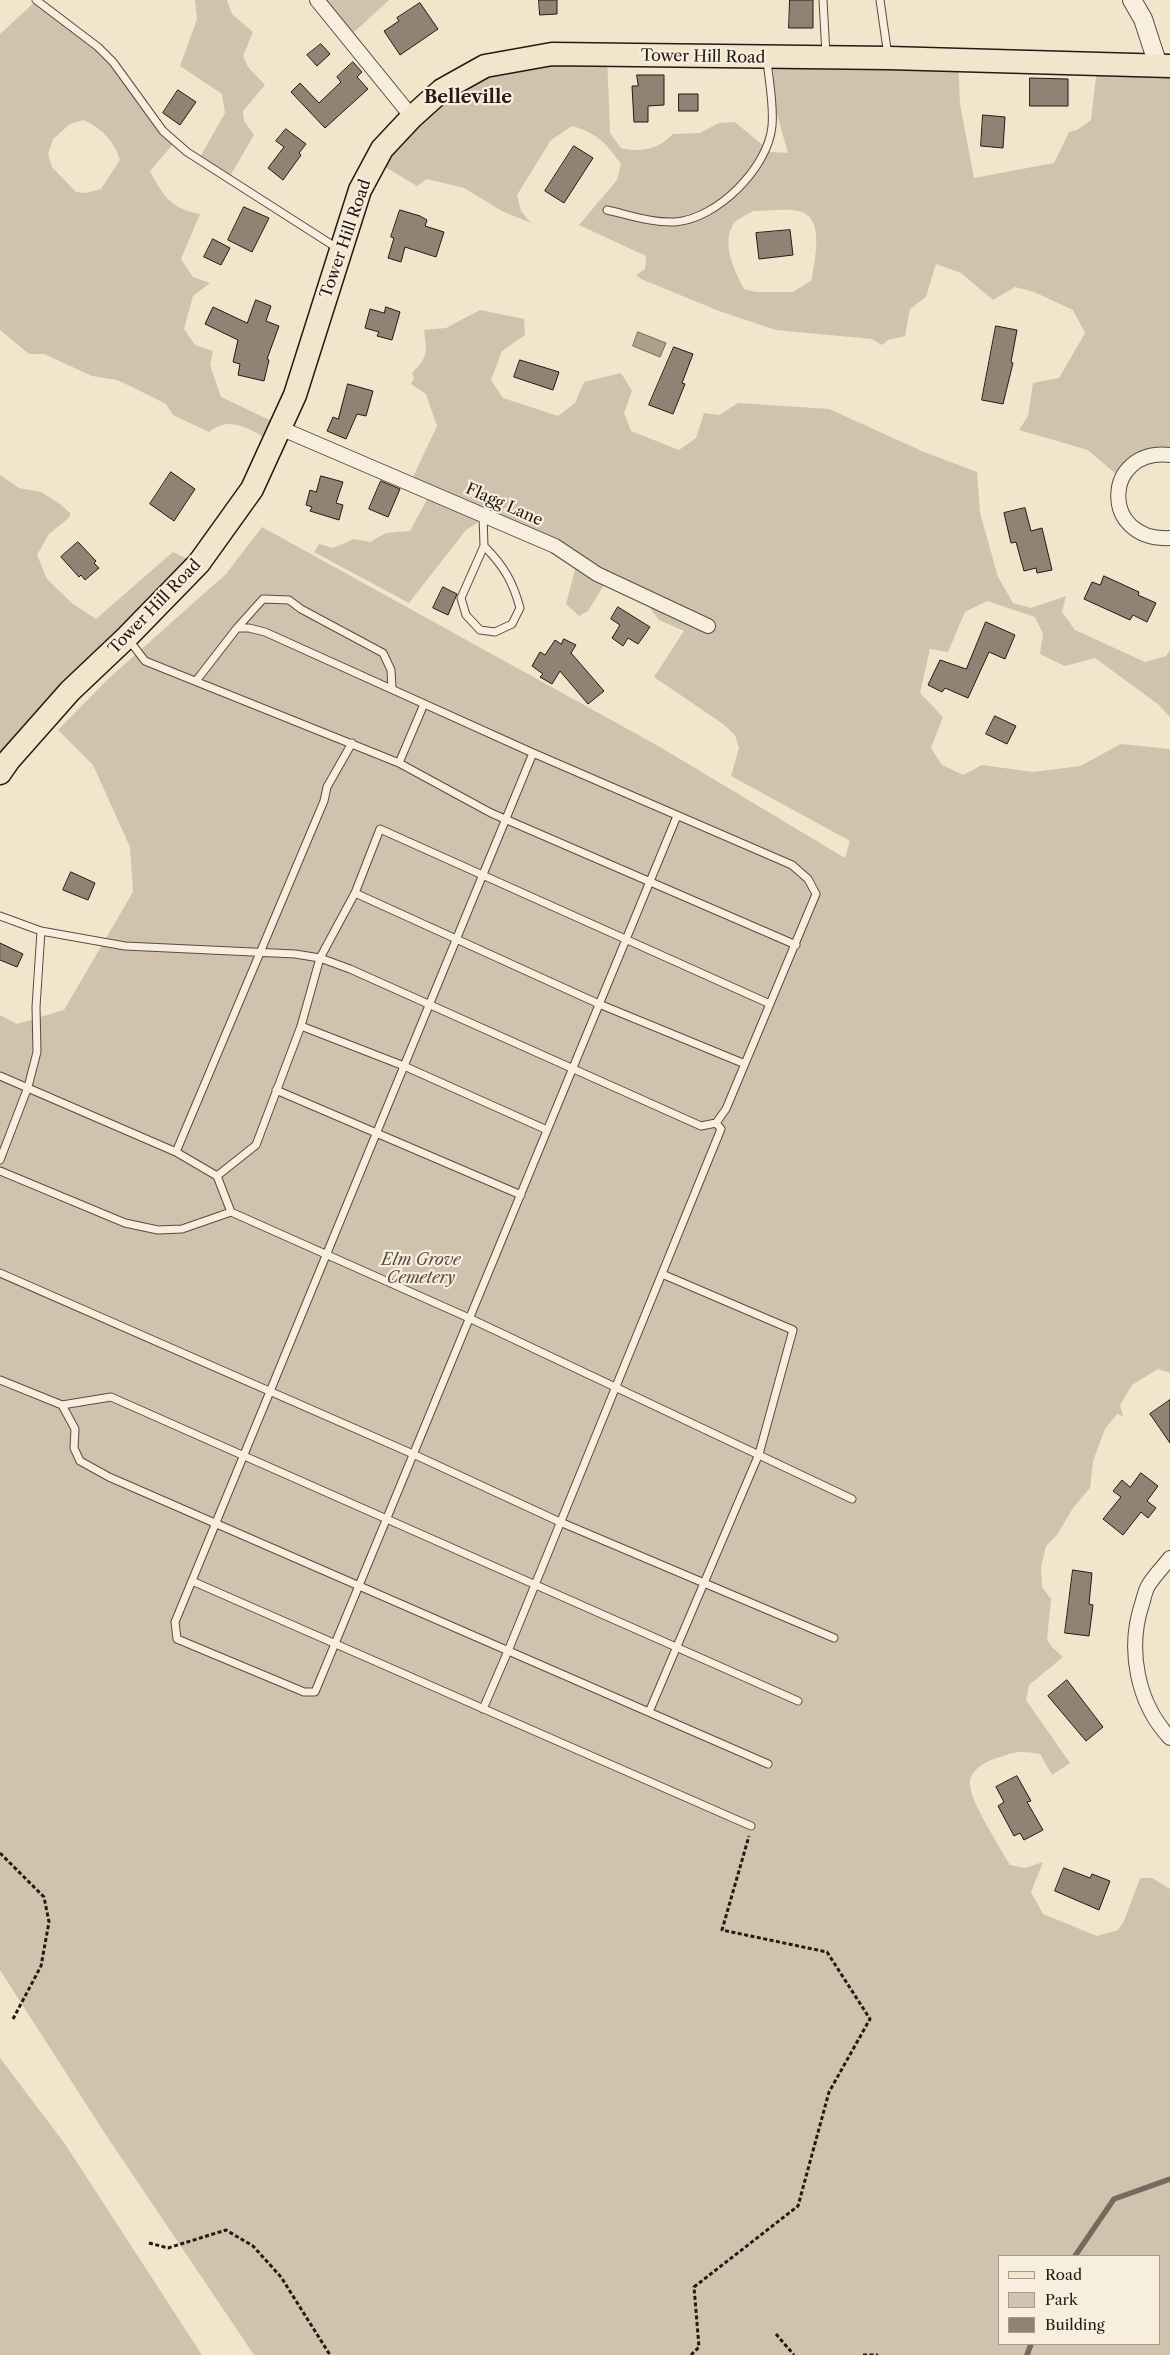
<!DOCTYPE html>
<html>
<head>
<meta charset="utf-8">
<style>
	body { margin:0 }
	#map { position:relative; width:1170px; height:2355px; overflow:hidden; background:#f3e5cc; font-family:"Libre Caslon Text",serif }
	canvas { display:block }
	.legend { position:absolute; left:998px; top:2255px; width:162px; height:90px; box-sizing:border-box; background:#f7eede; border:1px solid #a3998d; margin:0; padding:6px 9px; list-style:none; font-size:15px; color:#241914 }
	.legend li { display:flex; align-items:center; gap:10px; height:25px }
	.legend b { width:25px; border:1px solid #a3998d }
</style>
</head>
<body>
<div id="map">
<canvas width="1170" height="2355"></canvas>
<ul class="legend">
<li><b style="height:6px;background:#f3e5cc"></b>Road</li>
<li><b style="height:14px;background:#d0c2ad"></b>Park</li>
<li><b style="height:14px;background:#908374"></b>Building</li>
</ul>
</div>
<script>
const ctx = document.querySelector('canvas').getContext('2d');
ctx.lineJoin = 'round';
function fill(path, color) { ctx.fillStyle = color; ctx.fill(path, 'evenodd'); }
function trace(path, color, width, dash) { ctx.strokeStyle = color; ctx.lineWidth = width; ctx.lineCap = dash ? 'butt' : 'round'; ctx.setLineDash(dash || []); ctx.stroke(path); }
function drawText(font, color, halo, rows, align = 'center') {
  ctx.font = font + ' "Libre Caslon Text",serif'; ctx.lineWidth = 4.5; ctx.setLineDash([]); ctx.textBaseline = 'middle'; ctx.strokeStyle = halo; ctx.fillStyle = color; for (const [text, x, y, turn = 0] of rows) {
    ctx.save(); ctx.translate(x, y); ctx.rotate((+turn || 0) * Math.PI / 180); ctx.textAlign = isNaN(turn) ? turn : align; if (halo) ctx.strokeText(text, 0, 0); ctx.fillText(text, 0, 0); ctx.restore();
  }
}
fill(new Path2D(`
	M37,0l78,62 41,58 20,21 -26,30c13,25 21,38 50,43l-19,45 12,18 17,6 -17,13 -9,33 11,16 18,6 -3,14 11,32 59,28 -7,17c-24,-12 -41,-28 -64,-10l-36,-17 -7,-11 -36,-18 -13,-6 -25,-4 -48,-22h-15l-29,-24v-296zM83,120c18,7 32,22 37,40l-19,29 -15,4 -10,-1 -24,-25 -4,-13 5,-15 17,-15z
	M195,0h32l5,14 21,18 -10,24 5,11 17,18 -22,26 1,10 10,14 -24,41 -30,-19 25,-44 -3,-19 -42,-28 17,-47z
	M320,0h69l-39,36z
	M607,55l3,78 11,15c20,5 38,1 52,-14l27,-1 19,-10 16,-1 36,30 17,1 -14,-49 -1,-47 185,1 2,46 14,74 80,-15 15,-31 8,-2 14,-10 6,-52 73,-3v389l-53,21 -29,-25 -69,-20 9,-14 5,-33 26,-5 26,-45 -12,-23 -39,-18 -19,-5 -22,13 -32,-27 -25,-9 -10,33 -16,12 -5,27 -17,4 -6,5 -10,-6 -96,-9 -57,-19 -78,-32 -5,-4 9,-6 1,-13 -67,-31 38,-45 4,-16c-15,-21 -24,-31 -49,-38l-21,14 -34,55 4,16 10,12 -29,-12 -38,-23 -37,-9 -10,7 -42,-25 110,-97zM753,211c14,0 32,-3 46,0 27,7 15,50 13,69l-19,12h-37l-12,-3c-9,-17 -23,-45 -11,-64 3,-6 14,-10 20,-14z
	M480,310l44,9 1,16 -23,16 -11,29 12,18 55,18 17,-13 9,-21 37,-9 11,18 -8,22 7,18 48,19 17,-12 8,-25 15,2 19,-12 91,6 95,43 53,20 3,41 18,64 15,26 18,5 35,-12 -4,16 13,18 70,32 21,-6 4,-6v67l-11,-12 -64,-47 -30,8 -25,-12 3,-20 -8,-17 -48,-16 -22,11 -17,40 -18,-3 -10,44 23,24 -12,31 11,17 21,10 19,-10 51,7 47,-6 41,-22 49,5v624l-12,-4 -26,16 -12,20 3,11 -6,-2 -12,15 -12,32 -3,27 -17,20 -16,27 -11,11 -5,21 1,20 9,12 -4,40 4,7 12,11 -34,28 -3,15 44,63 -18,12 -12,-21c-22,-4 -25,-2 -46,5 -11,4 -25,12 -24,26 1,18 30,62 40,80l15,3 18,-6 -12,30 12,22 54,22 21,-6 6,-9 16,-43h12l18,11v466h-916l-148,-220 -106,-165v-955l17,9 47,-14 69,-118 -3,-45 -37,-82 -35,-35 50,-51 118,-105 36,-47 398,220 185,111 5,-17 -119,-65 8,-28 -4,-13 -12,-11 -69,-47 30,-46 -25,-11 -19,-25 -34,-13 -18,29 -9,5 -13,-12 12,-45 -88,-44 -24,15 -57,73 -95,-51 5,-8 14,4 21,-9 16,3 16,-9 24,-2 21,-39 -19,-13 25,-53 -11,-32 -15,-10 3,-6 -2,-5c16,-16 15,-20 12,-43l22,-2zM999,2256h160v88h-160z
	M0,475l19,13 22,4 18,11 11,10v4l-21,17 -12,21 10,24 26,25 23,15 77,-67 23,11 -196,208z
	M0,2058l65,86 137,211h-202z`), '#d0c2ad');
const water = new Path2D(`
	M638,332l28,11 -6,14 -27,-11z`);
fill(water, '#ada08d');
trace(water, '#766a5d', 1);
trace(new Path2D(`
	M1075,2256l39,-57 56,-20
	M1027,2355l4,-11`), '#766a5d', 5.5);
const building = new Path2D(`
	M539,0h18v14l-17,1z
	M790,0h23v28h-24z
	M420,3l18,26 -38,26 -16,-24 15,-10 -2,-3z
	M321,44l9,10 -13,12 -10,-11z
	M353,62l9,10 -5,5 11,12 -43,39 -34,-36 9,-9 19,20 22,-21 -4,-5z
	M637,75h27v30l-16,1v16h-14l-2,-36h6z
	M1030,78l38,1v27h-38z
	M178,90l18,12 -16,23 -17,-12z
	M679,94h19v17h-19z
	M983,115l22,2 -2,31 -22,-2z
	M286,129l20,15 -7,9 2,2 -18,25 -15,-12 16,-21 -8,-6z
	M574,146l19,12 -29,45 -19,-12z
	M244,207l25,11 -17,34 -24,-12z
	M400,210l20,6 7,4 -2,6 19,6 -8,25 -31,-10 -4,15 -13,-4 6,-20 -3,-1z
	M790,230l3,25 -34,4 -3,-26z
	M213,239l17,9 -9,17 -17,-8z
	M256,300l15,6 -5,15 13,5 -12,33 2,1 -5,21 -26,-6 2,-11 -7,-2 5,-22 -33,-16 8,-17 34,16z
	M386,307l14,5 -8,28 -15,-4 2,-4 -14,-4 5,-19 14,4z
	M996,326l21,4 -6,32 2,1 -10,41 -21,-4z
	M674,347l19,7 -11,29 3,1 -12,30 -24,-9z
	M520,360l39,12 -6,18 -39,-13z
	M348,384l25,7 -7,25 -9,-2 -11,25 -19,-8 6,-14 5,2z
	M171,472l24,17 -21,32 -24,-17z
	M321,476l22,6 -7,21 7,2 -4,15 -29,-9 2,-4 -6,-2 4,-15 6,2z
	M381,481l19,8 -12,28 -19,-8z
	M1025,508l6,23 11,-3 10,42 -15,3 -1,-5 -12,3 -8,-29 -5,1 -7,-30z
	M78,542l18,19 -2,2 5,5 -14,12 -4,-5 -2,2 -18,-20z
	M1104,576l35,16 -1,3 18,8 -9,19 -14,-7 -3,5 -46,-21 8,-17 8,3z
	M443,587l14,7 -9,21 -15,-7z
	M618,607l32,20 -12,17 -10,-6 -5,8 -11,-8 8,-13 -9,-6z
	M986,622l29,13 -10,24 -16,-7 -21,46 -23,-10 -3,4 -14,-7 12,-25 26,9z
	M564,639l12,6 -5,8 33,38 -16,13 -28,-33 -8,13 -12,-7 3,-3 -11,-8 8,-14 5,3 10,-15 6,4z
	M995,716l21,10 -9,18 -21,-10z
	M71,872l24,11 -7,17 -25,-10z
	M0,943l23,11 -6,13 -17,-7z
	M1170,1400v43l-20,-29z
	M1141,1473l17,13 -11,15 9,7 -8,10 -7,-6 -18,23 -20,-16 18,-22 -8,-6 9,-11 8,7z
	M1073,1570l19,3 -3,31 4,1 -4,31 -24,-3z
	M1067,1680l36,47 -17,14 -38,-45z
	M1017,1776l14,25 -4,1 16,28 -19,10 -4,-7 -6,3 -16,-30 6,-4 -8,-15z
	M1064,1868l26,10 2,-4 18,7 -11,29 -44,-19z`);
fill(building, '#908374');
trace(building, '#241914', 1);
const service = new Path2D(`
	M36,0l62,47 15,15 50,69 24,21 150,96
	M823,0l3,55
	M880,0l8,56
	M607,210c22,5 45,13 68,12 42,-3 93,-54 97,-96 2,-21 -3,-45 -5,-66
	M483,515l1,31 -23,52 5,17 14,15 15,2 17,-8 8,-16c-7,-26 -16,-42 -36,-62
	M237,628l26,-29 26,1 12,9 82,44 8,17 1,19
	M129,640l16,21 254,102 92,50 305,132
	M533,753l-358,869 2,17 127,53h11l362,-876
	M399,763l25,-59
	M355,893l244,111 146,60
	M0,916l41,15 84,15 170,8 25,4 30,11 351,157 15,-3 10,-14 90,-215 -8,-15 -16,-14 -259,-112 -268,-121 -16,-4h-12l-41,53
	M301,1026l103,40 143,64
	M0,1076l176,76 41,24 14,36
	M276,1090l245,105
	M176,1152l148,-351 3,-14 25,-44
	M0,1160l28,-73 9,-35 -1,-45 5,-76
	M0,1171l125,52 33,7 24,-1 49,-17 238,106 383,181
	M217,1176l39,-31 45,-119 19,-68 35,-65 25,-64 390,175
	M0,1273l413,181 147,68 274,116
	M0,1380l62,25 13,24 -1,19 6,13 29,16 659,287
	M62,1405l49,-8 687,304
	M192,1581l559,245
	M483,1709l25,-58 213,-522 -5,-6
	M649,1712l110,-258 34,-124 -131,-56`);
const minor = new Path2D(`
	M317,0l95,117
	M280,428l275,118 42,28 111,52
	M1170,455c-68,-7 -70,87 0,83
	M1170,1558c-7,9 -16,18 -22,28 -3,5 -4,12 -6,18 -15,45 -5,99 28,134`);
const tertiary = new Path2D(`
	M1132,0l11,19 15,46`);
const primary = new Path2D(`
	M0,773l9,-13 61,-69 57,-54 72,-74 53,-74 43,-94 65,-205 22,-41 30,-32 30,-27 43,-24 67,-12 337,4 281,8`);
trace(service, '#584c42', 9);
trace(minor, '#584c42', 16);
trace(tertiary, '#584c42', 20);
trace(primary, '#241914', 25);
trace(new Path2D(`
	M0,1853l44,44 5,25 -8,44 -28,53
	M149,2243l19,5 58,-18 27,16 28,31 49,78
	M776,2334l18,21
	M691,2355l8,-8 -5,-60 104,-81 31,-114 41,-73 -43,-67 -105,-22 27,-94
	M863,2355h15`), '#241914', 3, [4, 2.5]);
trace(service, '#f7eede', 7);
trace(minor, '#f7eede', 14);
trace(tertiary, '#f7eede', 18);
trace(primary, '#f3e5cc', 22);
drawText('16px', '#241914', '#f7eede', [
	["Tower Hill Road",703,57,1],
	["Tower Hill Road",346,239,-71],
	["Flagg Lane",504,505,24],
	["Tower Hill Road",155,607,-46]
]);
drawText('italic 16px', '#584c42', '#f7eede', [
	["Elm Grove",421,1260],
	["Cemetery",421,1278]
]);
drawText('bold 18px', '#241914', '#f7eede', [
	["Belleville",468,98]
]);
</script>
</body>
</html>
